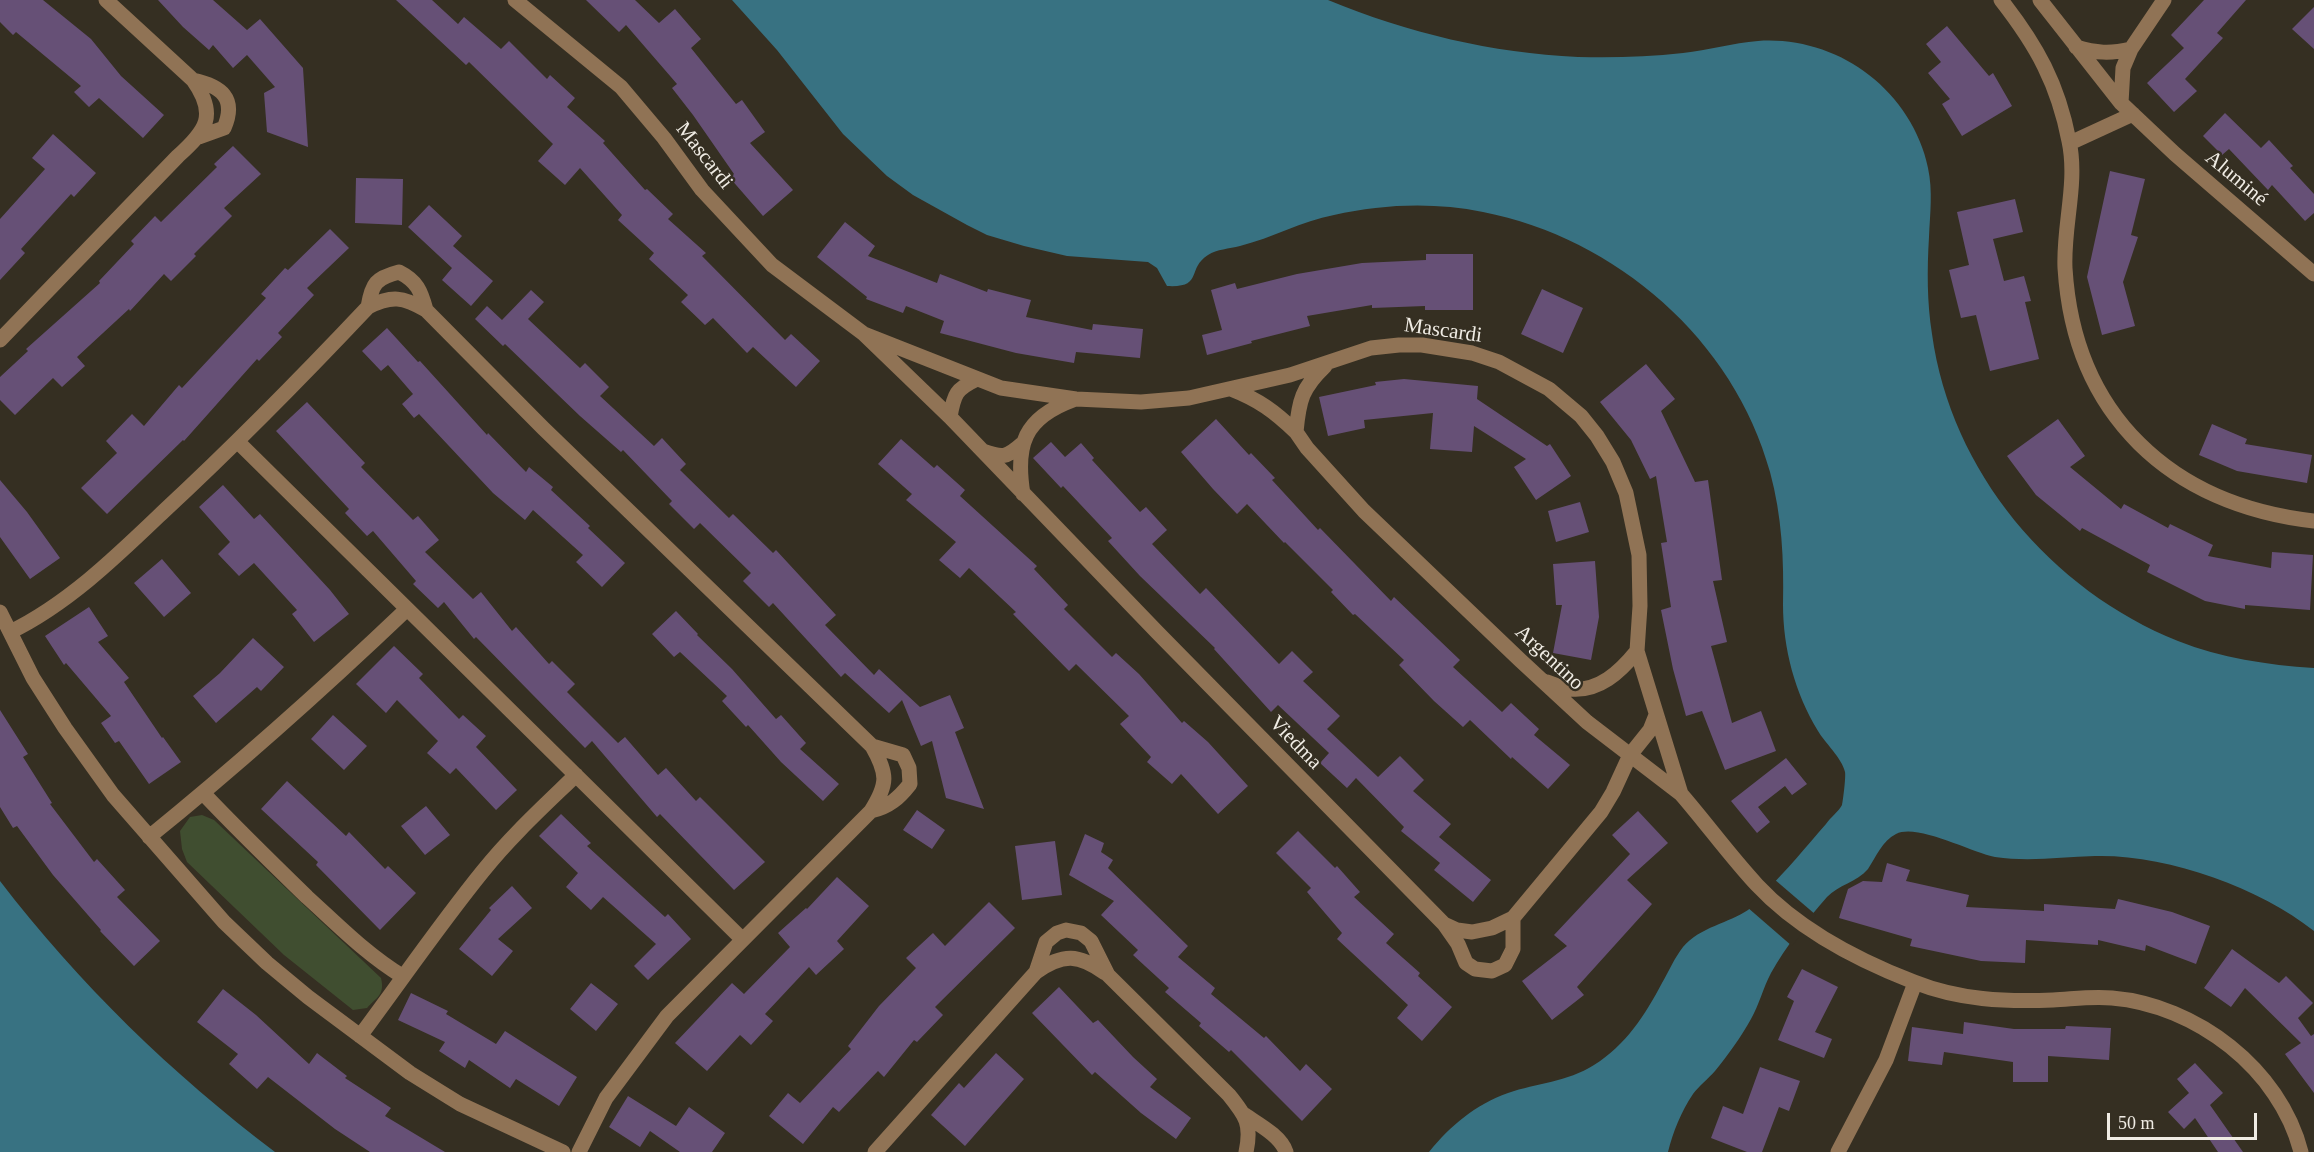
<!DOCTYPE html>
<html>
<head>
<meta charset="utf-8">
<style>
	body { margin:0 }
	#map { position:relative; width:2314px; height:1152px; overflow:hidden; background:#352f22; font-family:"Times New Roman",serif }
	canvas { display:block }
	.scale { position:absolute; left:2107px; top:1113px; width:150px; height:27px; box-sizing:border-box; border:3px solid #f0ece4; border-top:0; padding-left:8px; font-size:18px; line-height:21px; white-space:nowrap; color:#f0ece4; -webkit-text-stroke:4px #352f22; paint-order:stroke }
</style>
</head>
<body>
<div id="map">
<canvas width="2314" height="1152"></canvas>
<div class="scale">50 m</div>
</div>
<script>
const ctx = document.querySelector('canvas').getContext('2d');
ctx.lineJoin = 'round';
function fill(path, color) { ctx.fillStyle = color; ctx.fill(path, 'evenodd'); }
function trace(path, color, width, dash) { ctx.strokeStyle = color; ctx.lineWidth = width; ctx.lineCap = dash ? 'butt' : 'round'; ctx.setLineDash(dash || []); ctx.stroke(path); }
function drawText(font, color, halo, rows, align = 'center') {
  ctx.font = font + ' "Times New Roman",serif'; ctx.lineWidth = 5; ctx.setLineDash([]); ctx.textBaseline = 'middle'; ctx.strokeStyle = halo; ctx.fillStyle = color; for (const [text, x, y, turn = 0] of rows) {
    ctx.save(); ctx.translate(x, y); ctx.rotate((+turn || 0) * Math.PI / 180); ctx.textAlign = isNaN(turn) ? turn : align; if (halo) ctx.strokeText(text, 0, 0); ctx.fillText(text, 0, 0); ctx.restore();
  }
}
fill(new Path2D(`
	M202,815l12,5 167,158c4,17 -4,19 -14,30l-14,2 -69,-55 -97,-93 -5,-13 -2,-18 10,-14z`), '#404e30');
fill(new Path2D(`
	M732,0h596c80,33 164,53 250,57 34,1 70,0 105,-4 25,-3 50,-10 75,-12 39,-3 81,10 111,34 29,22 52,57 59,93 5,23 2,46 1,69 -2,33 -2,65 3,97 19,138 119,256 246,307 43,17 89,24 136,27v263c-55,-44 -149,-77 -219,-75 -34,1 -66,6 -100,1 -25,-5 -78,-34 -99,-23 -14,7 -20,23 -28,35 -11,13 -30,16 -41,28 -20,23 -41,49 -56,76 -8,15 -12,32 -20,46 -10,18 -23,36 -36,52 -7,8 -16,15 -22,23 -12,18 -20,38 -25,58h-239c22,-27 46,-47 79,-59 29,-10 59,-11 86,-28 32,-20 51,-50 68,-82 7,-12 13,-26 21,-36 17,-20 46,-24 65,-37 6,-4 12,-12 17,-18 22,-22 41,-45 61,-68 4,-6 13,-13 16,-19 1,-4 4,-28 3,-33 -3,-14 -20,-29 -27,-41 -23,-38 -35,-82 -35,-127 1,-44 -1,-88 -13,-132 -36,-132 -154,-234 -287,-260 -49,-10 -100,-8 -149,3 -32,6 -62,23 -94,31 -11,3 -23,3 -32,9 -22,14 -4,33 -41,31l-10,-18 -9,-6 -81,-6 -43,-10 -37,-11 -20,-10 -54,-30 -26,-19 -44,-42 -66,-84z
	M0,881c79,103 172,193 275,271h-275z`), '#387282');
fill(new Path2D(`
	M1774,879l42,36 -24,31 -45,-39z`), '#352f22');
fill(new Path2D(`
	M0,0h43l48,39 30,37 43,39 -21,23 -44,-40 -10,9 -15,-15 7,-6 -65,-54 -3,3 -13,-13z
	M158,0h55l34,30 13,-11 43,49 5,79 -41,-15 -3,-39 11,-6 -28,-32 -14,13 -20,-23 -4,5 -26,-23z
	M396,0h36l26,24 6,-7 37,32 8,-8 38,38 3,-4 25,23 -8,9 38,34 -2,2 42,47 2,-1 26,25 -5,5 38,34 -4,3 83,84 6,-6 29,27 -24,26 -43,-40 -6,6 -34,-35 -8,7 -24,-23 7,-7 -39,-36 5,-6 -36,-33 4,-5 -42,-47 -15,17 -27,-24 15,-17 -84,-82 -3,3z
	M586,0h49l24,23 16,-14 26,30 -10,9 45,56 6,-4 23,32 -15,11 43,47 -30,26 -33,-38 4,-4 -41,-59 -21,-27 5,-4 -51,-59 -7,7z
	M2204,0h42l-29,33 6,5 -38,41 12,12 -23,21 -27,-29 37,-35 -13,-13z
	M2314,7v42l-22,-20z
	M1947,26l42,50 4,-3 19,33 -50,30 -20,-32 8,-5 -22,-26 13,-11 -15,-18z
	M2225,113l36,35 8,-8 24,26 -3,2 24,26v19l-9,8 -33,-36 -4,5 -39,-41 -7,6 -19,-19z
	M53,134l43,39 -22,24 -3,-3 -50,55 4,4 -25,27v-61l45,-50 -13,-11z
	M233,146l28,28 -37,34 8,8 -38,38 2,2 -25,25 -7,-7 -34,37 -1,-2 -52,48 8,9 -23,21 -9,-9 -38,37 -15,-15v-23l28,-26 -2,-2 74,-66 -1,-2 35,-37 -3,-3 24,-25 6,6 56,-55 -3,-3z
	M2110,171l35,8 -14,56 7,2 -15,45 12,44 -33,9 -15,-58z
	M356,178l47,1 -1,46 -47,-2z
	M2015,199l8,33 -30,7 11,42 20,-5 7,25 -6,1 14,57 -49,12 -14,-56 -15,3 -12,-48 20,-5 -12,-53z
	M429,205l33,31 -9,10 40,35 -22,25 -29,-26 10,-12 -44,-41z
	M845,222l30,24 -7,10 69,27 3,-9 47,18 1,-3 43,11 -5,17 66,13 1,-6 50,5 -3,29 -64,-6 -2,11 -58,-10 -76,-20 4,-12 -38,-15 -3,7 -37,-14 1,-2 -50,-40z
	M330,229l19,19 -42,40 7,7 -36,38 4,4 -23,24 -2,-2 -73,82 -1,-1 -76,74 -26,-26 36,-35 -11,-12 26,-27 12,12 35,-41 3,3 84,-90 -5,-4 24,-26 3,2z
	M1426,254h47v56h-48v-4l-53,2v-3l-65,11 3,10 -59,15 1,2 -45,12 -5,-20 20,-5 -11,-40 24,-7 2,6 60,-15 65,-11 64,-3z
	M1542,289l41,19 -20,45 -42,-19z
	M531,290l13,12 -16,17 52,49 5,-5 24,24 -9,9 54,50 8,-8 24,26 -6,6 49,48 4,-4 40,39 3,-3 60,65 -11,10 49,50 5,-6 41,38 30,-12 14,33 -9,4 29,77 -38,-11 -14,-57 -11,5 -19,-46 -13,13 -44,-40 -4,4 -68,-74 -4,4 -26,-26 8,-8 -51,-50 -6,6 -25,-25 3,-3 -49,-51 -2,2 -41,-36 -75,-72 -2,2 -28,-27 12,-13 15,14z
	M387,328l31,34 2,-1 67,74 1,-2 38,39 3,-5 24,20 -2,3 39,36 -2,2 37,35 -23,24 -26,-25 7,-7 -50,-45 -8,10 -32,-27 -74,-79 -5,4 -12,-14 11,-10 -25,-29 -7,6 -19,-20z
	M1646,364l29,35 -14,12 34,71 13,-2 14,100 -9,1 14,61 -16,4 21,77 29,-12 15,40 -51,19 -23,-59 -16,5 -13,-47 -12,-59 10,-3 -10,-64 6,-1 -11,-66 -6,3 -19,-39 -31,-38z
	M1404,379l74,7 -1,13 70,47 3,-2 21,32 -35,24 -22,-33 12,-8 -52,-33 -2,26 -42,-3 3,-36 -69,7 1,8 -37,8 -9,-39 57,-12 -1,-3z
	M307,402l58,61 -4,4 52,53 5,-4 21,24 -14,12 48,47 8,-7 31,39 4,-4 33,37 3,-3 23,23 -8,8 51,51 7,-6 33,38 8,-7 30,33 4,-4 65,65 -31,28 -74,-76 -3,3 -65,-76 -7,7 -109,-111 -2,2 -30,-37 -6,6 -25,-24 3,-3 -43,-50 -6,5 -22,-23 4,-4 -73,-78z
	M1216,419l33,36 2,-2 24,25 -3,2 46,50 2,-2 71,73 3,-4 66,63 -7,7 49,45 9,-9 28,26 -5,6 36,30 -22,24 -36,-32 -1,2 -41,-39 -7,7 -29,-26 -35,-36 5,-5 -49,-46 -2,1 -22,-23 2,-2 -48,-48 -1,1 -37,-39 -10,10 -24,-25 -32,-37z
	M2058,419l27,37 -15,11 51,42 3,-5 44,24 2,-4 43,21 -5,11 63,12 1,-16 41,3 -3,55 -65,-5v4l-40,-8 -58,-29 3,-7 -68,-37 -2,3 -44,-36 -29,-39z
	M2212,424l35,15 -2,5 67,11 -5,28 -70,-12 -38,-16z
	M901,439l33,29 3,-3 28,25 -5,6 77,70 -3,3 34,36 -4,4 48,48 4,-4 23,21 43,49 2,-2 24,21 40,44 -30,28 -37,-40 -9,10 -25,-22 4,-5 -31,-33 9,-8 -53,-52 -7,7 -56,-57 3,-2 -47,-44 -9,10 -21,-18 17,-18 -50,-42 6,-6 -34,-30z
	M1051,442l14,15 16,-14 13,15 -2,2 48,52 6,-5 21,23 -15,14 48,50 6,-6 73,76 13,-13 21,21 -10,9 37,35 -13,13 51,48 22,-21 24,24 -11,11 38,33 -12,13 52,43 -18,22 -39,-32 6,-7 -39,-32 3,-4 -48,-49 -9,10 -27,-25 9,-10 -51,-48 -7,7 -57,-63 1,-1 -75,-72 -32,-35 4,-3 -49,-52 -2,2 -28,-30z
	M0,480l27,32 33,46 -30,21 -30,-42z
	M223,485l31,34 6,-5 70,76 19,24 -35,28 -22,-28 5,-4 -43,-47 -15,13 -21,-22 12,-12 -31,-35z
	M1580,502l9,30 -33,10 -8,-31z
	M162,559l29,34 -27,24 -30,-34z
	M1595,561l4,56 -8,43 -38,-7 9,-48h-6l-3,-41z
	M89,607l19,29 -10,6 31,36 -5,4 38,56 1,-1 18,25 -32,22 -30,-43 -4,2 -14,-20 10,-7 -45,-53 -2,2 -19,-29z
	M676,611l22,23 -1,1 35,34 44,50 5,-4 25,28 -6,6 39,35 -16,17 -42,-39 -33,-37 -2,2 -24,-26 5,-5 -47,-44 -6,5 -22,-23z
	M253,638l31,29 -23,24 -4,-4 -41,36 -23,-27 27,-23z
	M394,646l29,28 -4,4 40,41 4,-4 23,21 -10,11 41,43 -21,20 -40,-42 -6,6 -23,-21 11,-12 -41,-41 -11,13 -30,-29z
	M0,710l28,44 -5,3 29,46 -2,1 44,58 3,-3 28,31 -8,7 43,44 -26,25 -34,-35 1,-1 -48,-55 -36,-49 -4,2 -13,-21z
	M333,715l34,31 -23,24 -33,-31z
	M1786,758l21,26 -15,11 -7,-9 -27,21 12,15 -13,11 -26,-32z
	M287,781l59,55 3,-4 36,37 3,-3 28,27 -36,37 -64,-65 2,-3 -57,-53z
	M426,806l24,29 -25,20 -24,-29z
	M917,810l28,20 -13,19 -29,-19z
	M1638,811l30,32 -41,37 25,24 -75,83 7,8 -32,25 -30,-39 45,-35 -13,-11 76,-81 -18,-19z
	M561,814l30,29 -4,3 78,71 3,-3 23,25 -43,41 -14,-14 22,-22 -53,-47 -12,13 -25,-23 12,-14 -39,-37z
	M1298,831l37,37 2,-2 23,26 -6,5 40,37 -8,9 34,30 -2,3 34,31 -30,34 -25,-23 11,-13 -71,-66 5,-6 -35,-41 4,-4 -35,-35z
	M1085,834l19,9 -3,9 12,8 -5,8 80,78 -10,11 37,31 -4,6 53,44 2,-2 34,35 6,-7 26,25 -30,32 -71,-71 -2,2 -30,-26 2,-3 -36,-31 4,-4 -36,-33 5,-5 -37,-35 13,-14 -45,-26z
	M1055,841l7,54 -40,5 -7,-54z
	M1887,863l23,7 -4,11 63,14 -3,12 78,4v-7l71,5 3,-10 54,13 38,14 -14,38 -50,-19 -1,6 -47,-11v5l-72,-5 -1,23 -44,-2 -71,-15 2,-7 -73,-21 9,-29 15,-8 19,1z
	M837,877l32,29 -32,35 7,8 -28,26 -7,-8 -44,47 8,7 -22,24 -11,-10 -33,36 -32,-28 57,-60 12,11 46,-47 -12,-14 28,-25 1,1z
	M512,886l20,22 -34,31 15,12 -21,25 -33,-27 32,-39 -2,-2z
	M989,902l26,26 -80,79 8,8 -26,27 -3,-2 -30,37 -6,-6 -39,41 -6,-5 -30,37 -34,-28 19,-23 12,10 51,-54 -3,-3 31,-40 37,-38 -10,-10 27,-25 12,13z
	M2232,949l47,34 7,-7 27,27 -15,15 13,18 3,-2v59l-29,-39 16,-11 -56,-55 -14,19 -27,-19z
	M1802,969l36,18 -23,45 17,7 -8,19 -46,-18 16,-39 -7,-4z
	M591,983l27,21 -22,27 -26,-22z
	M1059,987l34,36 5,-3 35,37 24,22 -7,8 41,31 -15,21 -35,-26 -46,-41 -3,3 -60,-62z
	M223,989l33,26 53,49 8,-11 30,23 -2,2 46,30 -6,8 60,36h-75l-35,-23 -67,-52 -11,12 -28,-25 9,-10 -41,-32z
	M411,993l37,18 -2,3 50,30 9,-13 72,46 -18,29 -43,-27 -6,9 -41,-28 -4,8 -26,-17 6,-9 -47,-22z
	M1964,1022l50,7h51l1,-3 45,2 -2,32 -61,-4v26h-35v-20l-69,-10 -2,13 -34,-4 4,-34 51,7z
	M996,1053l28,26 -59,67 -34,-31 28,-32 5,5z
	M2195,1063l28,30 -13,12 33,47h-25l-23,-34 -11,11 -16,-17 21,-19 -12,-14z
	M1760,1067l40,14 -11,30 -10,-4 -17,45h-15l-36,-14 12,-32 20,8z
	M628,1096l48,30 13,-19 36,26 -13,19h-32l-30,-21 -10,16 -31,-20z`), '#665076');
trace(new Path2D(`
	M106,0l87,80c28,6 44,18 31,48l-25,9
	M515,0l106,87 43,51 38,52 70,75 92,69
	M2001,0c36,46 57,84 68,141 9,42 -6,85 -4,127 9,147 106,237 249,253
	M2040,0l81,103 54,51 139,120
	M2076,47c20,6 34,7 55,2l-8,19 -2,35
	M2131,49l33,-49
	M2070,143l63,-29
	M368,307c4,-24 8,-29 31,-35 18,9 22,19 27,38l117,118 329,318c16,28 16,38 -1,65l-204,205 -61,82 -27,54
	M0,340l178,-184c28,-25 40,-41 15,-76
	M1231,389c28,11 43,22 65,43 3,-32 6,-44 29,-66
	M950,417c4,-23 6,-28 27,-38
	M1296,432l11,16 57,63 156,149 67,62 94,72 -44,-143 3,-45 -1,-51 -13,-62 -13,-31 -16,-26 -16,-20 -32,-27 -50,-27 -27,-9 -50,-8h-23l-28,3 -81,27 -101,23 -48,4 -65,-3 -75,-11 -137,-54 86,83 207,215 287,292 14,20 8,19 9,6 17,2 13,-6 8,-16v-31
	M238,442l504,497
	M983,451c20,7 23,7 39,-7
	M1023,494c-8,-49 1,-76 50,-94
	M0,612l33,66 32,50 48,67 111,127 43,41 41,34 102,76 50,31 103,48
	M10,632c58,-28 108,-77 154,-121 71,-66 138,-134 204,-204 24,-12 35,-10 58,3
	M1547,682c7,2 15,7 23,7 29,3 50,-17 67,-38
	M203,793c34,36 69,70 104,104 31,28 59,57 95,79
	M1681,794c26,30 49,62 76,91 42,45 100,75 157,97 45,18 91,20 139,18 20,-1 39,-4 59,-2 84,7 168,71 189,154
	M871,811c18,-4 28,-13 39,-27l-1,-16 -6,-13 -31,-9
	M149,837c89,-72 175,-149 258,-228
	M1444,924l13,6 15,2 20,-4 21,-10 88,-106 12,-20 17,-37 20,-25 6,-15
	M1036,972l10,-30 11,-9 9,-3 15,3 10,8 17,34 121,120c17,21 23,29 17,57
	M360,1036c41,-55 80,-112 123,-165 28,-35 61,-65 93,-96
	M1245,1115c13,9 36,21 41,37
	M875,1152l161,-180c27,-19 43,-18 69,1
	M1838,1152l48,-92 29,-77`), '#907355', 15);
drawText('21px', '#f0ece4', '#352f22', [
	["Mascardi",704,156,52],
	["Aluminé",2236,179,40],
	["Mascardi",1443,331,8],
	["Argentino",1549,658,43],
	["Viedma",1295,743,46]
]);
</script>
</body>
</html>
